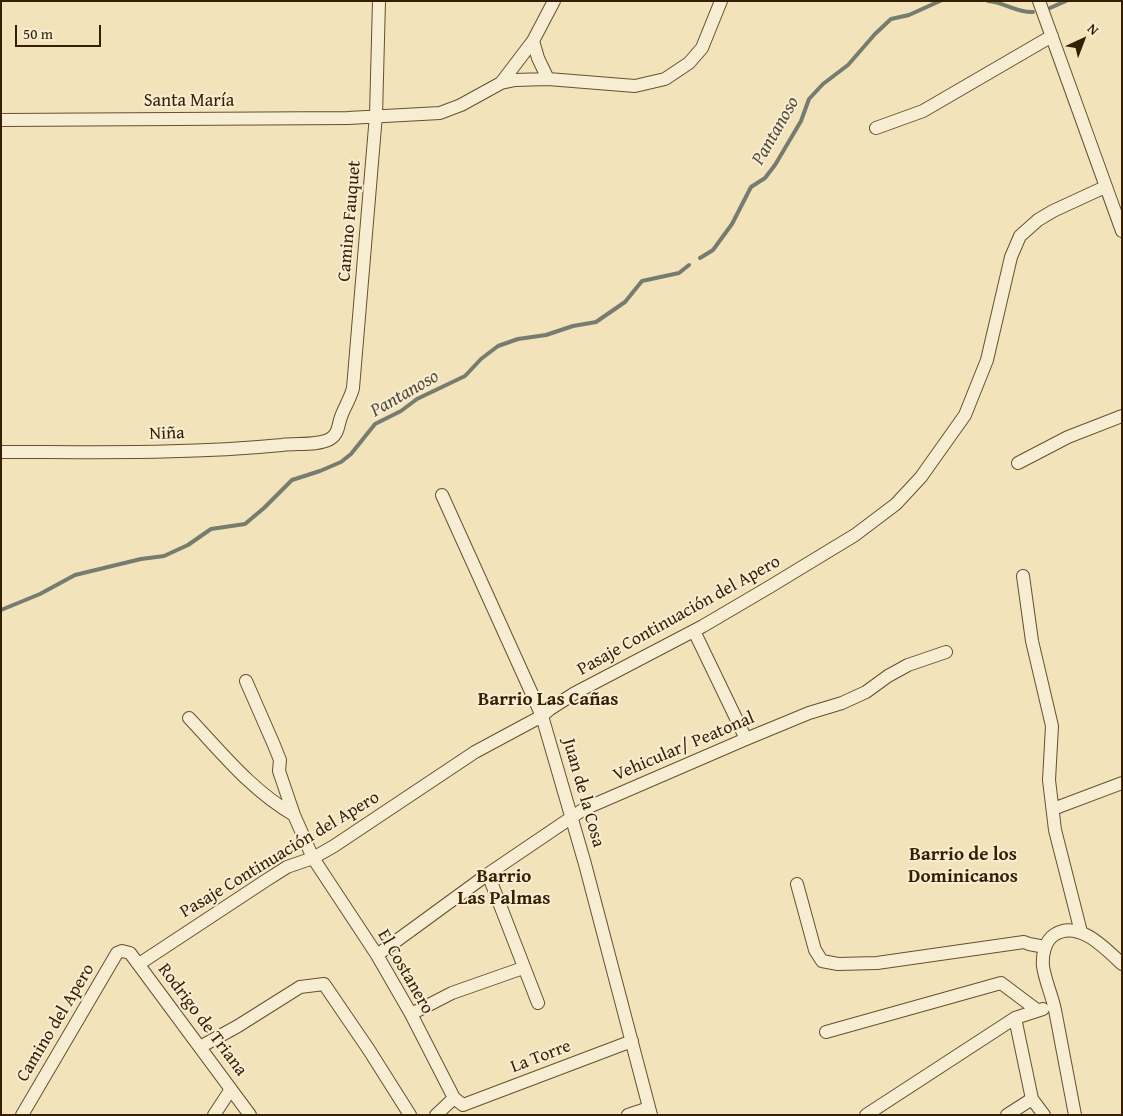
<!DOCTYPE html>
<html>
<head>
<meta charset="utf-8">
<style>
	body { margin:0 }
	#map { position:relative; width:1123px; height:1116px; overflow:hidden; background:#f2e3bb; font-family:"Gentium Book Plus",serif }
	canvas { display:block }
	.frame { position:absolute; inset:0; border:2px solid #361f00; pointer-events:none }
	.north { position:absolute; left:1058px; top:15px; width:50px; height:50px; -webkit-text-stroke:4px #f7edd3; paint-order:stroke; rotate:43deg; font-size:14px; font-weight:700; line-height:20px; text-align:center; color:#361f00 }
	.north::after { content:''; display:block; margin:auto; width:18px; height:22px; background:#361f00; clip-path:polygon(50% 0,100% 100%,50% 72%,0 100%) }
	.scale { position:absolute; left:15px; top:25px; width:86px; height:22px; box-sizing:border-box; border:2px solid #361f00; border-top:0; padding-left:6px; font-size:15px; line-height:18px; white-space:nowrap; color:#361f00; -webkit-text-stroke:4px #f7edd3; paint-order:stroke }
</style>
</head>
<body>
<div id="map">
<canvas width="1123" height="1116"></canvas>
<div class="frame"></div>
<div class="north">N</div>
<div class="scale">50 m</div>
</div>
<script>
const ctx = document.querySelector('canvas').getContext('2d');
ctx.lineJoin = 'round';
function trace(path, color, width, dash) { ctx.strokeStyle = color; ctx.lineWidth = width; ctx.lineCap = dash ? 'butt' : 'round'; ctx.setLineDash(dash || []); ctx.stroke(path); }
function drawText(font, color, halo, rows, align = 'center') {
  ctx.font = font + ' "Gentium Book Plus",serif'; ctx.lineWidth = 4; ctx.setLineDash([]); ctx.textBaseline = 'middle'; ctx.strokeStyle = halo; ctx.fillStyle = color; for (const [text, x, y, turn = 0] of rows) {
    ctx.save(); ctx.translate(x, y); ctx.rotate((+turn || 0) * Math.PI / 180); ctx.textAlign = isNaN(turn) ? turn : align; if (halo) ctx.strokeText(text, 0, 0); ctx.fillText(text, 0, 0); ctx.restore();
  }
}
trace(new Path2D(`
	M988,1c16,1 29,12 45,11
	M1050,8l16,-7
	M700,258l13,-8 19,-26 19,-37 14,-9 10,-13 26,-44 8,-22 14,-15 25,-19 27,-31 16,-15 18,-4 31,-14
	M1,610l39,-16 35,-19 66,-16 23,-3 24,-11 23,-16 34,-5 19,-16 28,-28 28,-9 21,-9 10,-8 24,-30 26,-13 16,-12 48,-23 16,-17 17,-13 20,-7 28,-4 27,-9 23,-4 29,-20 17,-21 37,-8 10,-8`), '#767d70', 4);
const minor = new Path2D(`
	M1039,1l83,230
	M533,41l5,17 10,21
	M501,83l32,-42 21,-40
	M1,120l347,-2 92,-5 21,-8 40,-22 14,-3 33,-1 87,7 30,-7 24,-16 13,-15 19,-47
	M876,128l47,-17 129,-75
	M1,452c94,0 188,2 281,-7 15,-2 35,1 48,-6 8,-5 8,-12 10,-19 3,-11 10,-20 13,-32l23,-273 3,-114
	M1018,463l50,-26 54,-21
	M442,495l100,221 43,148 66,251
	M1023,576l9,65 20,85 -3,54 6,50 26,102
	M694,631l52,108
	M246,681l28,64 6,15 -1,11 15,44 19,43 64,97 34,59 43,84 9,7 169,-64
	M189,718c33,35 63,73 105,97
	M1053,809l69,-26
	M488,874l50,129
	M797,884l18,66 7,11 16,3 39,-1 147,-21 5,2 16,3
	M377,955l111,-81 96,-65 162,-70 63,-26 33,-10 24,-11 22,-16 20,-11 38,-13
	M139,964l126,-83 22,-14 26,-9 21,-12 141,-94 67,-36 8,-7 25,-16 128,-67 68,-40 84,-51 41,-31 25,-27 44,-62 22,-55 24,-103 9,-21 18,-16 15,-9 52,-24
	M1043,1009l-28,9 17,81 12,16
	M411,1014l41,-21 71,-25
	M826,1032l175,-49 36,27
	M200,1047l38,-21 62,-39 24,-3 45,66 41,65
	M22,1115l95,-162 5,-2 8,2 120,162
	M214,1115l17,-26
	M436,1115l18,-17
	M628,1115l21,-7
	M866,1115l149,-97
	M1007,1115l25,-16
	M1075,1115c-7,-35 -13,-70 -20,-105 -3,-15 -10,-29 -12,-44 -1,-11 2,-25 11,-31 24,-16 51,13 68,29`);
trace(minor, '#65502f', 14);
trace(minor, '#f7edd3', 12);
drawText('18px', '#361f00', '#f7edd3', [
	["Santa María",189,101],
	["Camino Fauquet",350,221,-85],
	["Niña",167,434,-2],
	["Pasaje Continuación del Apero",679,616,-29],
	["Vehicular/ Peatonal",684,747,-23],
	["Juan de la Cosa",583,793,74],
	["Pasaje Continuación del Apero",280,855,-31],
	["El Costanero",405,972,60],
	["Rodrigo de Triana",202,1020,53],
	["Camino del Apero",56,1023,-59],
	["La Torre",541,1057,-21]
]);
drawText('italic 19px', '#564e38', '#f7edd3', [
	["Pantanoso",776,131,-60],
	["Pantanoso",405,394,-30]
]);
drawText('bold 19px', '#361f00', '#f7edd3', [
	["Barrio Las Cañas",548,700],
	["Barrio de los",963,855],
	["Dominicanos",963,877],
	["Barrio",504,877],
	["Las Palmas",504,899]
]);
</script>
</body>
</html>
